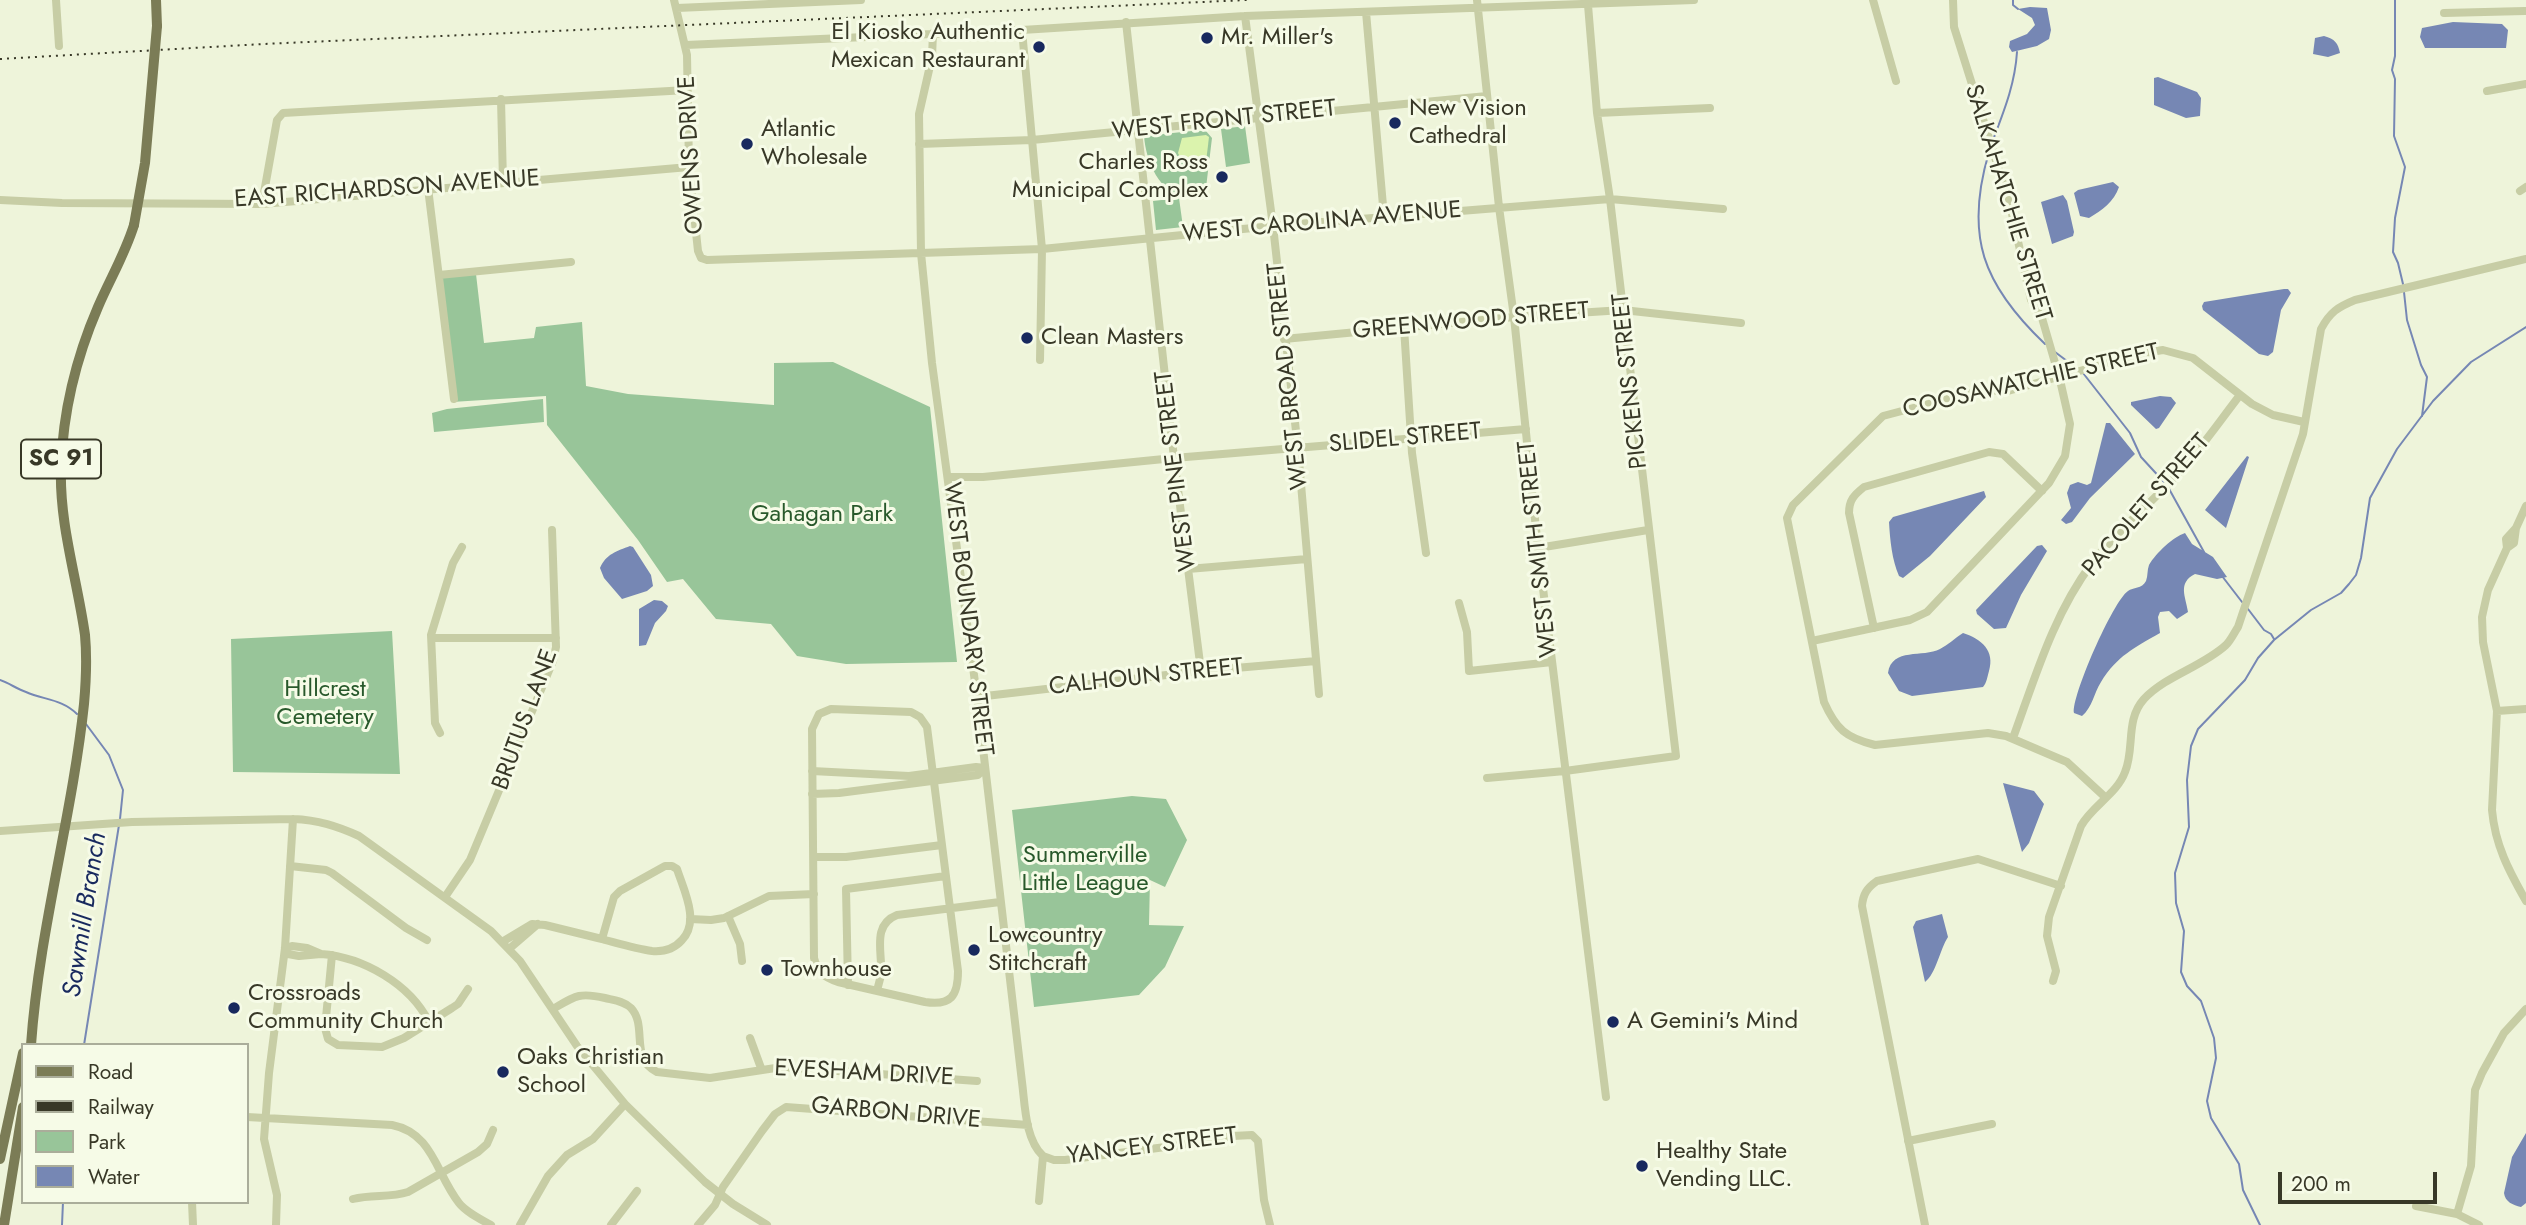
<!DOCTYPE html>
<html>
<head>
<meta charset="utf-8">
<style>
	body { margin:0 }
	#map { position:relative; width:2526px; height:1225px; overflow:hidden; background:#eef4da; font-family:Jost,sans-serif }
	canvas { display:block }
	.legend { position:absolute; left:21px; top:1043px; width:228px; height:161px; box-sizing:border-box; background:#f6fbe7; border:2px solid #aaad9a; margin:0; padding:9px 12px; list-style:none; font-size:21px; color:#383827 }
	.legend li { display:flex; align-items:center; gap:14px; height:35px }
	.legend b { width:35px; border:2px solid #aaad9a }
	.scale { position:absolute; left:2278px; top:1172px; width:159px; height:32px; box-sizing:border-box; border:4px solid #383827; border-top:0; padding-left:9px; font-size:21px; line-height:24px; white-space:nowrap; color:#383827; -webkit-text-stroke:5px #f6fbe7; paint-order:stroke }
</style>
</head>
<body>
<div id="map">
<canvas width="2526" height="1225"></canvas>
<ul class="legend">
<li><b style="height:9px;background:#7b7c56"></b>Road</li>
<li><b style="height:9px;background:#383827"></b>Railway</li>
<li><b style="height:19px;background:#98c599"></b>Park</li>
<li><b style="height:19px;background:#7687b4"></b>Water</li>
</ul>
<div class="scale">200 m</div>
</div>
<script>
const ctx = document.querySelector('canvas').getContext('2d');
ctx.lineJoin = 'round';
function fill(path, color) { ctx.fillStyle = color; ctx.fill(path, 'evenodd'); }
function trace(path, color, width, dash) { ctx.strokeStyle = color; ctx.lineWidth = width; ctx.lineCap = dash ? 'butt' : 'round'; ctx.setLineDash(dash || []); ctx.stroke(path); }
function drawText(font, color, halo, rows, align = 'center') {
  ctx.font = font + ' Jost,sans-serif'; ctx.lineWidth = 6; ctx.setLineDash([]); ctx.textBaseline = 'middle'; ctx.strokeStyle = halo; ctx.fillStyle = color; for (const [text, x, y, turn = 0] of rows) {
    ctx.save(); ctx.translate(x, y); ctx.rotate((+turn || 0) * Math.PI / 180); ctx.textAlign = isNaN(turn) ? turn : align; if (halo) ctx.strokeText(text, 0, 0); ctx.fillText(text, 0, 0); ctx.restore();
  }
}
fill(new Path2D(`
	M1245,126l5,37 -24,4 -5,-38z
	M1192,131h14l6,7 -7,58c-5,1 -13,3 -17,2 -29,-4 -42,-37 -44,-62z
	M1179,198l4,29 -27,3 -3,-29z
	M476,274l8,69 50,-5 2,-11 46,-5 4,64 42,8 146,11v-42l59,-1 97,45 27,255 -111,2 -49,-8 -26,-32 -55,-5 -33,-40 -16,3 -29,-42 -91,-115 -1,-29 -94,6 -10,-124z
	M543,399l1,23 -110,10 -2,-19 15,-4z
	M392,631l8,143 -167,-2 -2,-133z
	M1132,796l34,3 21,41 -22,47 -15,-7 -1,45 35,1 -19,41 -26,28 -105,12 -22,-197z`), '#98c599');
fill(new Path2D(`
	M1206,135l3,2 -3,25 -12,4 -11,-3 -5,-10 4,-15z`), '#dbf3ad');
fill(new Path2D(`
	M2030,7l17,1 4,22 -2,9 -12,7 -25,6 -3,-5 1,-6 17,-7 8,-9 -3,-7 -14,-9z
	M2453,22l49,2 6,6 -2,18h-81l-5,-11 2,-9z
	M2324,36c11,3 14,7 16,17l-12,4 -15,-3 2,-16z
	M2158,77l39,15 4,6 -1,18 -14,2 -32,-13v-27z
	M2113,182l6,5c-5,15 -17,23 -30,31l-9,-2 -6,-23 4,-3z
	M2063,195l4,6 7,31 -1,4 -21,8 -11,-42z
	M2284,289h4l3,4 -10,17 -8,42 -5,4 -9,-2 -56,-44 -1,-4 2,-4z
	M2160,396l11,1 5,6 -17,25 -3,1 -25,-24v-3z
	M2106,423h4l25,31 -45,44 -18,24 -6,2 -5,-4 10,-12 -4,-15 3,-8 8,-3 9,3 4,-2z
	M2247,456l2,1 -23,71 -21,-18z
	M1984,491l2,6 -56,59 -27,22 -4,-2c-7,-16 -9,-36 -10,-54l4,-5z
	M2185,533l7,11 21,13 14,20 -10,2 -22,-5c-18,9 -9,23 -7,38l-11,7 -8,-8 -9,1 -2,5 2,16c-26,15 -43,23 -59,49 -7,11 -9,26 -19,34l-8,-3c-3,-16 39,-112 54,-122 5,-4 14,-2 18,-10 2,-5 1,-11 3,-16 7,-12 24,-28 36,-32z
	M2042,545l5,6 -26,44 -15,33 -12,1 -17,-15 -1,-4 61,-64z
	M630,546l3,1 18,28 2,11 -6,5 -25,8 -18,-21 -4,-10c6,-14 17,-17 30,-22z
	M654,600l8,1 6,5 -2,5 -11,12 -9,22 -7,1v-37z
	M1963,633c19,6 32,18 26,38 -2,7 -2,11 -6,16l-71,9 -13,-5 -11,-18c4,-26 35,-15 52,-24 8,-4 15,-11 23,-16z
	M2003,783l31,8 10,13 -15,39 -7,9z
	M1942,914l6,23c-8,12 -12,37 -23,45l-12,-55 3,-6z
	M2526,1133v70l-5,4c-8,-2 -16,-5 -17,-14l8,-36z`), '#7687b4');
trace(new Path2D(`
	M2013,0v5l5,4
	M2395,0v56l-3,14 3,9 -1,57 11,31 -10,51 -2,34 5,11 5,21
	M1993,140c11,-29 22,-56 24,-88
	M1989,152c-25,84 -6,133 56,192
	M2404,292l3,28 14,45 6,12 -5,39
	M2055,352l20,15
	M2083,373l47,60 11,24 23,25
	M2168,487l36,65
	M2222,576l20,26
	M2248,609l16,21 7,4 3,5
	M0,680c9,3 17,9 26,12 18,8 36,7 51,22
	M86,724l23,31 14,35 -3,29
	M84,1045l35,-220
	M62,1225l1,-23
	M2260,1225l-17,-35 -4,-26 -28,-46 -4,-17 9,-43 -2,-20 -13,-37 -14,-15 -6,-14 3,-41 -8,-28 -1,-30 14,-46 -2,-47 4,-34 7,-17 47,-49 13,-22 16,-18 37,-30 30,-17 8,-9 7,-9 5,-17 9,-60 27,-49 36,-48 38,-39 55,-35`), '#7687b4', 2);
trace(new Path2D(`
	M56,0l3,46
	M674,0l13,55 2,112 9,84 3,7 6,2 335,-11 231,-23 337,-27 113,10
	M1477,0l22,207 15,110 24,231 68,549
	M1873,0l23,81
	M677,8l184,-8
	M1366,12l18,205
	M2444,13l81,-2
	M1245,16l28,210 25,223 21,245
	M1126,22l48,436 27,213
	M1022,30l20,219 -2,111
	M933,33l-1,24 -13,57 2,139 11,110 45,334 45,385c3,23 3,57 21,74l-4,45
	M686,45l336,-15 223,-14 449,-16
	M2487,91l39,-7
	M501,99l2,83
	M1597,113l113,-5
	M919,144l113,-4 455,-44
	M428,188l26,211
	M2520,191l6,-4
	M0,200l62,3 200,1 427,-37
	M262,204l15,-84 6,-7 404,-23
	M439,275l132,-13
	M1404,327l8,126 14,100
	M1284,339l230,-22 109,-7 118,13
	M949,477h34l191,-19 352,-29
	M2526,506l-10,22 -10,11 1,9 -19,42 -6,27 1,25 14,69 -5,99c3,35 17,61 34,91
	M1538,548l110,-18
	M2507,548l7,-5 2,-15
	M1188,569l119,-10
	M1459,603l8,29 2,39 83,-9
	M1874,628l-25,-115c0,-13 5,-18 15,-26l125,-35 14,2 39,37
	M432,638h124
	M1812,641l98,-21 17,-8 122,-129 16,-27 5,-32 -10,-44 -18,-62 -11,-18 -21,-95 -56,-178 -1,-27
	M977,697l224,-26 115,-10
	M831,709l80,3 9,5 7,10 31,244c0,25 -7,35 -33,31l-87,-20c-14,-5 -20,-9 -24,-24l-2,-229 7,-15z
	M2497,711l29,-2
	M440,733l-5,-10 -4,-88 22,-72 9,-16
	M2013,738c22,-60 40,-123 79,-175 24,-31 55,-56 82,-85 24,-25 45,-56 66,-83
	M812,771l97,5 67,-9 9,1
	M1487,778l78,-7 111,-15 -66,-557 -13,-86 -9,-108
	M812,794l27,-1 139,-18 7,-7
	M2105,797l-38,-35 -61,-26 -18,-3 -113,12c-29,-7 -39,-16 -51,-43l-37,-184 6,-13 90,-89 98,-26 27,1 136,-38 19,-3 30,8 59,46 21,11 31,7
	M0,831l132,-9 161,-3c25,1 44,7 66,17l132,95 29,30 57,85 48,58 80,78 28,22 34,21
	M814,857h32l96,-12
	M290,866l36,4 6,3 74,55 21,12
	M445,897l25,-37 83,-199 3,-14 -4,-117
	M728,916l12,28 2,17
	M690,919l21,1 13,-2 45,-22 45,-2
	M502,942l30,-18 13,1 57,14 3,1c15,4 32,9 47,11 12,1 22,-2 30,-11 18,-19 2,-49 -5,-71l-5,-3h-7l-45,25 -6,6 -12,42
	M292,946l15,2 14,6 -22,2 -11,-2 -3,-6z
	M509,949l29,-25
	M321,954c42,3 89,30 108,68
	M332,955l-7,73 3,11 10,6 44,2 22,-9 48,-30 6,-4 10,-15
	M2053,981l3,-10 -9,-35 2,-19 32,-91c11,-20 36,-32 44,-54 10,-24 0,-52 19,-73 23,-24 58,-32 82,-54 5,-5 8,-12 12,-18l65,-193 18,-105c9,-17 17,-22 34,-29l171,-41
	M848,985l-2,-96 100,-13
	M877,991c1,-5 3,-11 4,-16 2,-21 -10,-50 16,-60l103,-13
	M553,1009c22,-13 26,-17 52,-11 8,2 19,3 26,10 17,18 -2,51 26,64l53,6 72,-11 195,14
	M750,1038l11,30
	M247,1117l145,8c41,8 44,49 67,78 7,9 21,16 32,22
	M1908,1141l84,-17
	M1043,1156l11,4h11l116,-15 52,-9 19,-1 6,6 6,59 6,25
	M353,1199c19,-5 37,-1 55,-7l70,-40 9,-8 6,-14
	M192,1202l1,23
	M2416,1206l41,8 22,11
	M2457,1214l14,-48 4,-76 7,-17 22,-40 22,-24
	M276,1225l1,-30 -13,-56 5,-66 16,-125 8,-129
	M520,1225l28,-49 19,-21 26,-16 32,-35
	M611,1225l26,-34
	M698,1225l17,-20 8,-18 39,-56 13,-17 11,-7 242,18
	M1925,1225l-63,-319c1,-12 5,-18 15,-25l101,-22 83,27`), '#c7cda5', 8);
trace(new Path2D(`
	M156,0l1,26
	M31,1045c8,-115 41,-227 53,-341 2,-22 3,-47 1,-69 -8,-57 -26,-111 -24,-168 2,-56 15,-109 37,-160 12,-28 27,-53 36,-82
	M0,1159l23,-106
	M4,1225l19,-118`), '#7b7c56', 10);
trace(new Path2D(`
	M0,59l263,-15 984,-44`), '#383827', 2, [2, 5]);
trace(new Path2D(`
	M134,225l11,-62 12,-137`), '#7b7c56', 10);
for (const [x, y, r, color] of [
	[1207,38,7,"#18295e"],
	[1039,47,7,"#18295e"],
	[1395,123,7,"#18295e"],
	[747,144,7,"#18295e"],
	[1222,177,7,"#18295e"],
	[1027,338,7,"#18295e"],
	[974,950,7,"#18295e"],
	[767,970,7,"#18295e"],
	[234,1008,7,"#18295e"],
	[1613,1022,7,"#18295e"],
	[503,1072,7,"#18295e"],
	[1642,1166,7,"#18295e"]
]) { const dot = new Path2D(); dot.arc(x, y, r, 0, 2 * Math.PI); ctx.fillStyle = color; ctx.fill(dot); trace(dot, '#f6fbe7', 2.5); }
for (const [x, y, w] of [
	[61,459,80]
]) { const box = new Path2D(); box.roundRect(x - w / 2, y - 19.5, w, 39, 5); ctx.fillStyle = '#f6fbe7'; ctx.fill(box); trace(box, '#383827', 2); }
drawText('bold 23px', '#383827', null, [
	["SC 91",61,459]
]);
drawText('24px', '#383827', '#f6fbe7', [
	["El Kiosko Authentic",1025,33,"right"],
	["Mexican Restaurant",1025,61,"right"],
	["Mr. Miller's",1221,38],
	["New Vision",1409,109],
	["Cathedral",1409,137],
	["Atlantic",761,130],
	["Wholesale",761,158],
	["Charles Ross",1208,163,"right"],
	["Municipal Complex",1208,191,"right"],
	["Clean Masters",1041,338],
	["Lowcountry",988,936],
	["Stitchcraft",988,964],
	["Townhouse",781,970],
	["Crossroads",248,994],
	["Community Church",248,1022],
	["A Gemini's Mind",1627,1022],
	["Oaks Christian",517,1058],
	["School",517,1086],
	["Healthy State",1656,1152],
	["Vending LLC.",1656,1180]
], 'left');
drawText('24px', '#383827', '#f6fbe7', [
	["WEST FRONT STREET",1224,121,-6],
	["OWENS DRIVE",692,155,-93],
	["EAST RICHARDSON AVENUE",387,190,-4],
	["SALKAHATCHIE STREET",2007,203,73],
	["WEST CAROLINA AVENUE",1322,223,-5],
	["GREENWOOD STREET",1471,322,-5],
	["WEST BROAD STREET",1289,376,-96],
	["PICKENS STREET",1631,381,-96],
	["COOSAWATCHIE STREET",2031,382,-13],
	["SLIDEL STREET",1405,439,-5],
	["WEST PINE STREET",1177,471,-97],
	["PACOLET STREET",2147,506,-49],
	["WEST SMITH STREET",1539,549,-96],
	["WEST BOUNDARY STREET",967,619,83],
	["CALHOUN STREET",1146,678,-6],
	["BRUTUS LANE",526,720,-70],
	["EVESHAM DRIVE",864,1074,3],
	["GARBON DRIVE",896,1114,5],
	["YANCEY STREET",1152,1147,-7]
]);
drawText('24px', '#28592b', '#f6fbe7', [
	["Gahagan Park",822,515],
	["Hillcrest",325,690],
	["Cemetery",325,718],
	["Summerville",1085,856],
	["Little League",1085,884]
]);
drawText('italic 26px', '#18295e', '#f6fbe7', [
	["Sawmill Branch",86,915,-81]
]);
</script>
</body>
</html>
